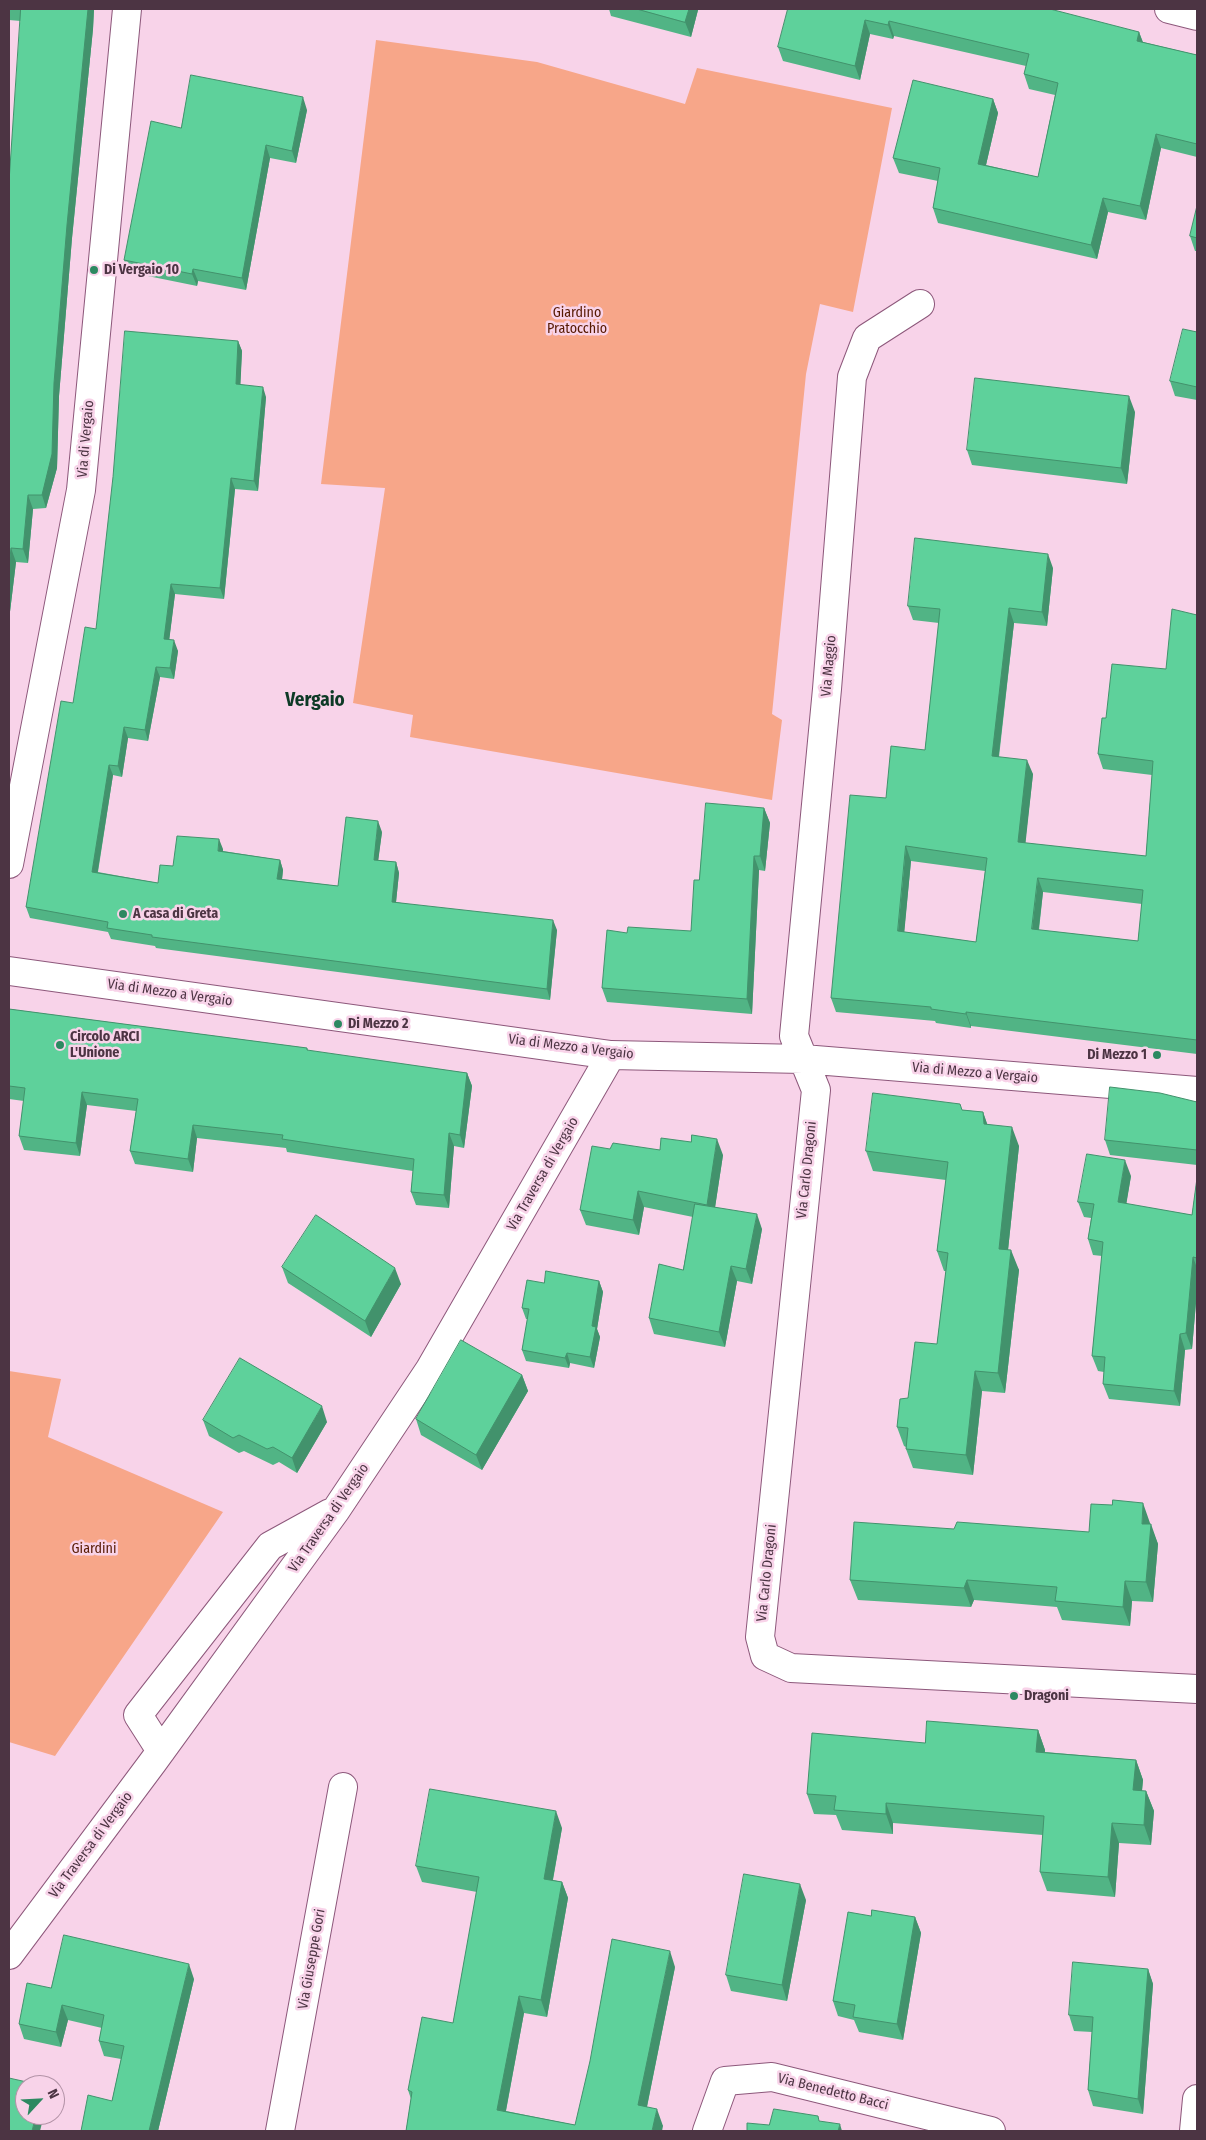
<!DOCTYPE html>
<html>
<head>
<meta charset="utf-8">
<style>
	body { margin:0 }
	#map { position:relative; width:1206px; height:2140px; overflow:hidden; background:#f8d3e9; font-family:"Fira Sans Condensed",sans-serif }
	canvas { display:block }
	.frame { position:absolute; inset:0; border:10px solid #4c3443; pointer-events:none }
	.north { position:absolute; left:15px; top:2075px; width:50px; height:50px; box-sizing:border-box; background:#f8d3e9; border:1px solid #b393a7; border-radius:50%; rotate:65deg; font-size:14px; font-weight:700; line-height:20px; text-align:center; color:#4c3443 }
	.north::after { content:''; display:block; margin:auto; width:18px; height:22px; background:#2c8961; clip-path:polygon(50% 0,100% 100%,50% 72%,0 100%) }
</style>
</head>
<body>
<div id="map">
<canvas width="1206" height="2140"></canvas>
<div class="frame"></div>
<div class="north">N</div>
</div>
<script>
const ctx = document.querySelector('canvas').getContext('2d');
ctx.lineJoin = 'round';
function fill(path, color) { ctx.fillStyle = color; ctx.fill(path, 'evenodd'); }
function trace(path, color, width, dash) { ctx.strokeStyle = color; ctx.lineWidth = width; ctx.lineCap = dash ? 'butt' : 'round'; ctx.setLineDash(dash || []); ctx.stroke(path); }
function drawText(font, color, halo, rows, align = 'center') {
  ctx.font = font + ' "Fira Sans Condensed",sans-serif'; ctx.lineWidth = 5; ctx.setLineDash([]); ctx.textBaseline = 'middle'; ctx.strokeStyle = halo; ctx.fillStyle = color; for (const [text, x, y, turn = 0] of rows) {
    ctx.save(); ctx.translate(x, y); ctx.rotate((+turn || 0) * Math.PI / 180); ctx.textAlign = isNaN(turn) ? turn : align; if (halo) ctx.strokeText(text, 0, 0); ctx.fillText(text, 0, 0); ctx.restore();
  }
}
fill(new Path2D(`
	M376,40l161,22 148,42 12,-36 195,40 -39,204 -33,-8 -14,70 -34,340 10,6 -10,80 -362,-63 3,-22 -60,-12 32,-215 -64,-4z
	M9,1371l52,8 -13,58 175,75 -168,244 -46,-14z`), '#f7a689');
const street = new Path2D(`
	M1169,9l28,7
	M920,304l-53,34 -15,39 -25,312 -33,347 22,54 -56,547 5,19 26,12 406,21
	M9,864l72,-374 46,-481
	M9,971l602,84 192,4 394,32
	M161,1751l-23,-36 132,-169 60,-33
	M9,1955l144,-193 183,-252 94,-141 181,-314
	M280,2131l63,-344
	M707,2131l18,-50 47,-4 219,54`);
const secondary = new Path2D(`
	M1194,2131l3,-32`);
trace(street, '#8d587b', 30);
trace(secondary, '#8d587b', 30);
trace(street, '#fff', 28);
trace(secondary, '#fff', 28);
fill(new Path2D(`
	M9,9h85l-1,20 -21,209 -13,158 -2,72 -11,40 -13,1 -5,54 -12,-1 -7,58v-438l12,-161 -12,-1z
	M609,9h89v1l-7,27 -80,-21z
	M788,9l351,23 4,10 54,13v102l-36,-9 -15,72 -38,-8 -11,47 -159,-36 -5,-15 5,-27 -39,-8 -6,-15 100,-59 5,14 -12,52 52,12 17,-82 -26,-6 -5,-15 2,-8 -132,-30 -1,3 -23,-5 -10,46 -77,-19 -5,-14z
	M307,110l-11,53 -26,-5 -24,132 -48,-9 -1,5 -69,-14 -4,-12 57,-132z
	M1197,206v45h-2l-5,-15z
	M1197,332v68l-22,-4 -5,-15z
	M238,341l4,10 -2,34 26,12 -8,94 -23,-2 -11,110 -49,-5 -6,46 9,11 -4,28 -14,-2 -12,64 -20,-3 -6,39 -9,-2 -15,97 60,11 15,-17 50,-17v2l57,9 3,10 -1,9 56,7 44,-54 -4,28 18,2 3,11 -3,29 161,28 -7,70 -394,-52 -1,-2 -44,-7 -3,-7 -78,-14 -4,-11 47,-204 23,-74z
	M1135,412l-8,72 -155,-19 -5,-15z
	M1053,568l-6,58 -33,-3 -15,134 34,17 -8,69 121,13 6,-81 -49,-6 -5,-15 8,-36 60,-49 31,-54v439l-226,-28v2l-35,-5 -1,-2 -99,-9 -5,-14 55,-200 39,-48 14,-127 -26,-3 -5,-14zM911,861l74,10 -9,71 -72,-10zM1043,892l99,12 -4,37 -99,-11z
	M764,808l6,15 -5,48 -6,-1 -7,144 -145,-12 -5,-14 25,-55 64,-2 8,-51z
	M9,1009l298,39 1,3 159,22 5,13 -8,62 -10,-2 -5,62 -33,-3 -5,-13 2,-21 -126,-19 -1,-4 -89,-10 -4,34 -58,-8 -5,-13 6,-40 -49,-6 -7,51 -56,-6 -5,-14 5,-35 -15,-2z
	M1197,1102v63l-87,-10 -5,-15z
	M962,1110l21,2 4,12 32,22 -11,104 11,20 -14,123 -23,-2 -9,84 -60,-7 -7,-19v-2l-2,-1 -7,-19 11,-29 29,-54 9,-73h-2l-7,-20 9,-71 -73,-9 -7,-20z
	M610,1149l50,1 63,5 -8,52 47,22 -10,55 -15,-3 -12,66 -71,-13 -5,-16 34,-48 10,-53 -49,-10 -5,28 -53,-10 -6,-15z
	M1131,1176l-5,28 66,11 5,-37v113l-5,58 -7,1 -5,56 -71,-7 -6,-15 1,-12 -6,-1 -6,-15 10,-100 -9,-1 -5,-16 3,-21 -7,-1 -6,-15z
	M282,1267l119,17 -30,53 -83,-54z
	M599,1281l4,11 -6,37 3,8 -6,31 -24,-5 -1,5 -43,-7 -4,-11 6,-31h-2l-4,-11 22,-25z
	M522,1375l6,16 -46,79 -61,-35 -5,-16z
	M203,1420l124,2 -30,51 -18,-11 -6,3 -29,-14 -5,2 -30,-17z
	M1150,1523v1l8,20 -5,58 -21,-1 -2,25 -68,-6 -5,-13 -83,-7 -3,7 -113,-7 -8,-20 104,-51 135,3z
	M1038,1730l7,20v2l91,8 7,20 -1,11h4l8,20 -3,34 -32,-2 -4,54 -68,-6 -7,-19 3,-37 -150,-12v11l-51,-4 -6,-15 -22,-1 -7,-20 118,-51z
	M562,1828l-9,52 9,2 6,16 -21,119 -23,-4 -18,98 69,14 100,-158 -28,140 16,19 -257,5 5,-32 -3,-9 45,-67 24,-131 -55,-10 -6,-16z
	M806,1900l-19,101 -56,-10 -5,-16z
	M871,1916l44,1 6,16 -18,107 -44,-8 -5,-12 -16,-4 -5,-15z
	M1148,1969l5,15 -10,130 -50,-8 -5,-16 4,-58 -18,-1 -5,-16z
	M194,1979l-36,152h-77l31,-30 9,-42 -17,-3 -5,-15 3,-13 -34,-8 -7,27 -37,-8 -5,-15 32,-36z`), '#51b485');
fill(new Path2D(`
	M88,9h6l-1,20 -21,209 -13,158 -2,72 -11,40 -4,-13 12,-112 13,-158z
	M689,9h9v1l-7,27 -6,-15z
	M865,20l5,14 -10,46 -5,-14z
	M889,21l5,15 -1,3 -5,-14z
	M1139,32l5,14 -7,-5z
	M303,97l4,13 -11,53 -4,-12z
	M993,99l5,14 -15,65 -5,-14z
	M1156,134l5,14 -15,72 -6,-14z
	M266,145l4,13 -24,132 -4,-12z
	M1103,198l5,14 -11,47 -6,-14z
	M193,269l5,12 -1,5 -5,-12z
	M238,341l4,10 -2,44 -4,-11z
	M263,387l3,10 -8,94 -4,-10z
	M1129,396l6,16 -8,72 -6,-16z
	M231,478l4,11 -11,110 -4,-11z
	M28,495l5,14 -5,54 -5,-14z
	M11,548l5,14 -7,58v-52z
	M1048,554l5,14 -6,58 -5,-14z
	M171,584l4,10 -7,56 -4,-11z
	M1009,608l5,15 -17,147 -5,-14z
	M174,640l4,11 -4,28 -4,-11z
	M156,667l4,10 -12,64 -3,-11z
	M124,727l4,11 -6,39 -4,-11z
	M1027,760l6,14 -9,83 -6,-15z
	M109,765l4,10 -17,107 -4,-10z
	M764,808l6,15 -5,48 -5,-15z
	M378,821l4,11 -5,38 -3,-10z
	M219,839l4,10 -1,12 -4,-10z
	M906,846l5,15 -8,85 -5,-15z
	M754,856l5,14 -7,144 -5,-15z
	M280,860l3,10 -2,19 -4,-10z
	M396,862l3,11 -4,39 -3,-10z
	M1038,878l5,14 -6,51 -5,-14z
	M553,920l4,10 -7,70 -3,-11z
	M966,1012l5,14v2l-5,-14z
	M467,1073l5,13 -8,62 -4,-13z
	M82,1092l5,13 -7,51 -4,-13z
	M983,1112l7,20 -6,-8z
	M193,1125l4,13 -4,34 -5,-13z
	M1012,1127l7,19 -13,123 -7,-20z
	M449,1133l5,13 -5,62 -5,-13z
	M717,1139l6,16 -10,66 -6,-16z
	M1125,1160l6,16 -7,42 -6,-16z
	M638,1191l6,16 -5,28 -6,-15z
	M757,1214l5,15 -10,55 -6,-15z
	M1011,1250l8,20 -14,123 -7,-20z
	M1193,1257l4,11v23l-5,58 -6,-16z
	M731,1266l6,15 -12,66 -6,-15z
	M395,1268l6,16 -30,53 -6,-16z
	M599,1281l4,11 -6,37 3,8 -6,31 -4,-11 2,-31z
	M1180,1334l5,16 -5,56 -6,-15z
	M567,1353l3,10 -1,5 -4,-10z
	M975,1371l7,20 -9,84 -7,-20z
	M522,1375l6,16 -46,79 -6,-15z
	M322,1406l5,16 -30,51 -5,-15z
	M1143,1503l7,20 -1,21 -7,-20z
	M1151,1524l7,20 -5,58 -7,-20z
	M967,1580l7,20 -3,7 -7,-19z
	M1125,1581l7,20 -2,25 -7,-19z
	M1038,1730l7,20 -2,21 -7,-19z
	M1136,1760l7,20 -3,30 -7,-20z
	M1146,1791l8,20 -3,34 -7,-20z
	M886,1803l7,20v11l-7,-20z
	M556,1811l6,17 -12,67 -6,-16z
	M1112,1823l7,20 -4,54 -7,-20z
	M562,1882l6,16 -21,119 -6,-17z
	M800,1884l6,16 -19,101 -5,-16z
	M915,1917l6,16 -18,107 -6,-16z
	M670,1951l5,16 -31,154 -6,-16z
	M189,1964l5,15 -36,152h-9z
	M1148,1969l5,15 -10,130 -5,-15z
	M519,1996l5,17 -21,113 -6,-16z
	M62,2005l6,15 -7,27 -5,-15z
	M657,2109l6,17 -1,5h-10z
	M36,2115h8l-4,16h-8z
	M840,2124l2,7h-4z`), '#42926c');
const building = new Path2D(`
	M21,9h67l-21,216 -13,158 -2,71 -10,41h-14l-5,54 -12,-1 -2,20v-386z
	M637,9h52l-4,13z
	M788,9h262l89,23 -2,9 60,14v89l-41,-10 -16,72 -37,-8 -12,47 -158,-37 7,-40 -47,-10 20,-78 80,19 -15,65 60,13 20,-94 -34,-9 5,-20 -140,-33 -1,4 -23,-5 -10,46 -77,-19z
	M191,75l112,22 -11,54 -26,-6 -24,133 -49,-9 -1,5 -68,-14 27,-139 30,7z
	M1197,206v32l-7,-2z
	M1183,329l14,3v55l-27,-6z
	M125,331l113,10 -2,43 27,3 -9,94 -23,-3 -11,110 -49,-4 -7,55 10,1 -4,28 -14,-1 -11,63 -21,-3 -6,39 -9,-1 -17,107 66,11 2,-18 13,1 4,-30 42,3 -1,12 62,9 -3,19 61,7 8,-69 32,4 -4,39 22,2 -4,40 161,18 -6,69 -395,-52v-2l-45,-7 1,-6 -82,-15 35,-206 12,2 12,-76 11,2 17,-152z
	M975,378l154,18 -8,72 -154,-18z
	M915,538l133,16 -6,58 -33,-4 -17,148 35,4 -9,82 128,14 7,-95 -55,-7 4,-36h4l6,-54 54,5 6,-60 25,6v425l-231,-28v2l-35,-5v-2l-100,-9 19,-203 36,3 5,-52 34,4 15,-141 -32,-3zM906,846l81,12 -11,84 -78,-11zM1038,878l105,12 -5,51 -106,-12z
	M706,803l58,5 -4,48h-6l-7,143 -145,-11 5,-58 20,3 1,-6 63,4 3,-51h5z
	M9,1009l298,39v2l160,23 -7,62 -11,-2 -5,62 -33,-3 3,-33 -132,-20 1,-4 -90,-10 -5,34 -58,-8 8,-52 -56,-7 -6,51 -57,-7 6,-48 -16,-2z
	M1110,1087l50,6 37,9v48l-92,-10z
	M873,1093l87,11 2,6 21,2 1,12 28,3 -13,122 12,1 -13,123 -23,-2 -9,84 -60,-6 2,-21 -11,-1 3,-28 8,-1 7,-56 22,2 11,-91 -11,-2 11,-89 -82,-11z
	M692,1135l25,4 -10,66 -69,-14 -5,29 -53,-10 12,-64 18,3 3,-6 47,7 1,-12 30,4z
	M1087,1154l38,6 -7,42 74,13 5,-37v80l-4,-1 -7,76 -6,1 -6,57 -71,-7 2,-27 -13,-1 11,-114 -15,-3 6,-35 -16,-2z
	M695,1204l62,10 -11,55 -15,-3 -12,66 -70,-14 10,-54 24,6z
	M316,1215l79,53 -30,53 -83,-54z
	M546,1271l53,10 -7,45 4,1 -6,30 -23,-4 -2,5 -43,-8 7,-41 -7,-1 5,-28 17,3z
	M461,1340l61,35 -46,80 -60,-36z
	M240,1358l82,48 -30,52 -19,-11 -6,2 -28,-14 -6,3 -30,-18z
	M1113,1500l30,3 -1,21h9l-5,58 -21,-1 -2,26 -68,-6 2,-14 -90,-7 -3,8 -114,-8 4,-58 100,7 3,-7 132,10 2,-28 21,1z
	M927,1721l111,9 -2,22 100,8 -3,30 13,1 -2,34 -32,-2 -4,54 -68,-5 4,-56 -158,-13v11l-52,-4 2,-14 -29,-2 5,-61 113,10z
	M430,1789l126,22 -12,68 18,3 -21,118 -22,-4 -22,114 78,15 15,-64 22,-122 58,12 -32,154 19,4 -5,22h-246l6,-39 -4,-2 14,-73 31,6 26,-146 -63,-11z
	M744,1874l56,10 -18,101 -56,-10z
	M872,1910l43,7 -18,107 -44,-7 2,-12 -22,-4 15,-89 23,4z
	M64,1935l125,29 -40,167h-68l7,-36 24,6 12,-55 -25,-5 5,-26 -42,-10 -6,27 -37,-8 8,-41 24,5z
	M1073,1962l75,7 -10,130 -50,-9 5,-73 -24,-2z
	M9,2078l31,7h-15v30h11l-4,16h-23z
	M774,2109l44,7 1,5 21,3 -2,7h-91v-8l22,2z`);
fill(building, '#5ed19b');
trace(building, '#42926c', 1);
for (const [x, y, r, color] of [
	[94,270,5,"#2c8961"],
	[123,914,5,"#2c8961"],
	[338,1024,5,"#2c8961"],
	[60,1045,5,"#2c8961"],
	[1157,1055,5,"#2c8961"],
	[1014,1696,5,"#2c8961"]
]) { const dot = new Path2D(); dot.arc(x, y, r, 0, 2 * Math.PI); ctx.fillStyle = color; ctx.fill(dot); trace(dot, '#f8d3e9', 2); }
drawText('bold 14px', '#4c3443', '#f8d3e9', [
	["Di Vergaio 10",104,270],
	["A casa di Greta",133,914],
	["Di Mezzo 2",348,1024],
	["Circolo ARCI",70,1037],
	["L'Unione",70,1053],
	["Di Mezzo 1",1147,1055,"right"],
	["Dragoni",1024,1696]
], 'left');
drawText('14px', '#561900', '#f8d3e9', [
	["Giardino",577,313],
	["Pratocchio",577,329],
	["Giardini",94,1549]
]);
drawText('14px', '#4c3443', '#f8d3e9', [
	["Via di Vergaio",86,439,-85],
	["Via Maggio",829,666,-85],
	["Via di Mezzo a Vergaio",170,993,8],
	["Via di Mezzo a Vergaio",571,1047,7],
	["Via di Mezzo a Vergaio",975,1073,5],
	["Via Carlo Dragoni",807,1170,-84],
	["Via Traversa di Vergaio",543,1174,-60],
	["Via Traversa di Vergaio",329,1518,-55],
	["Via Carlo Dragoni",767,1573,-84],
	["Via Traversa di Vergaio",91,1845,-53],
	["Via Giuseppe Gori",312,1959,-80],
	["Via Benedetto Bacci",833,2092,14]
]);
drawText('bold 19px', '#0d3a26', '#f8d3e9', [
	["Vergaio",315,701]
]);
</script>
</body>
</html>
